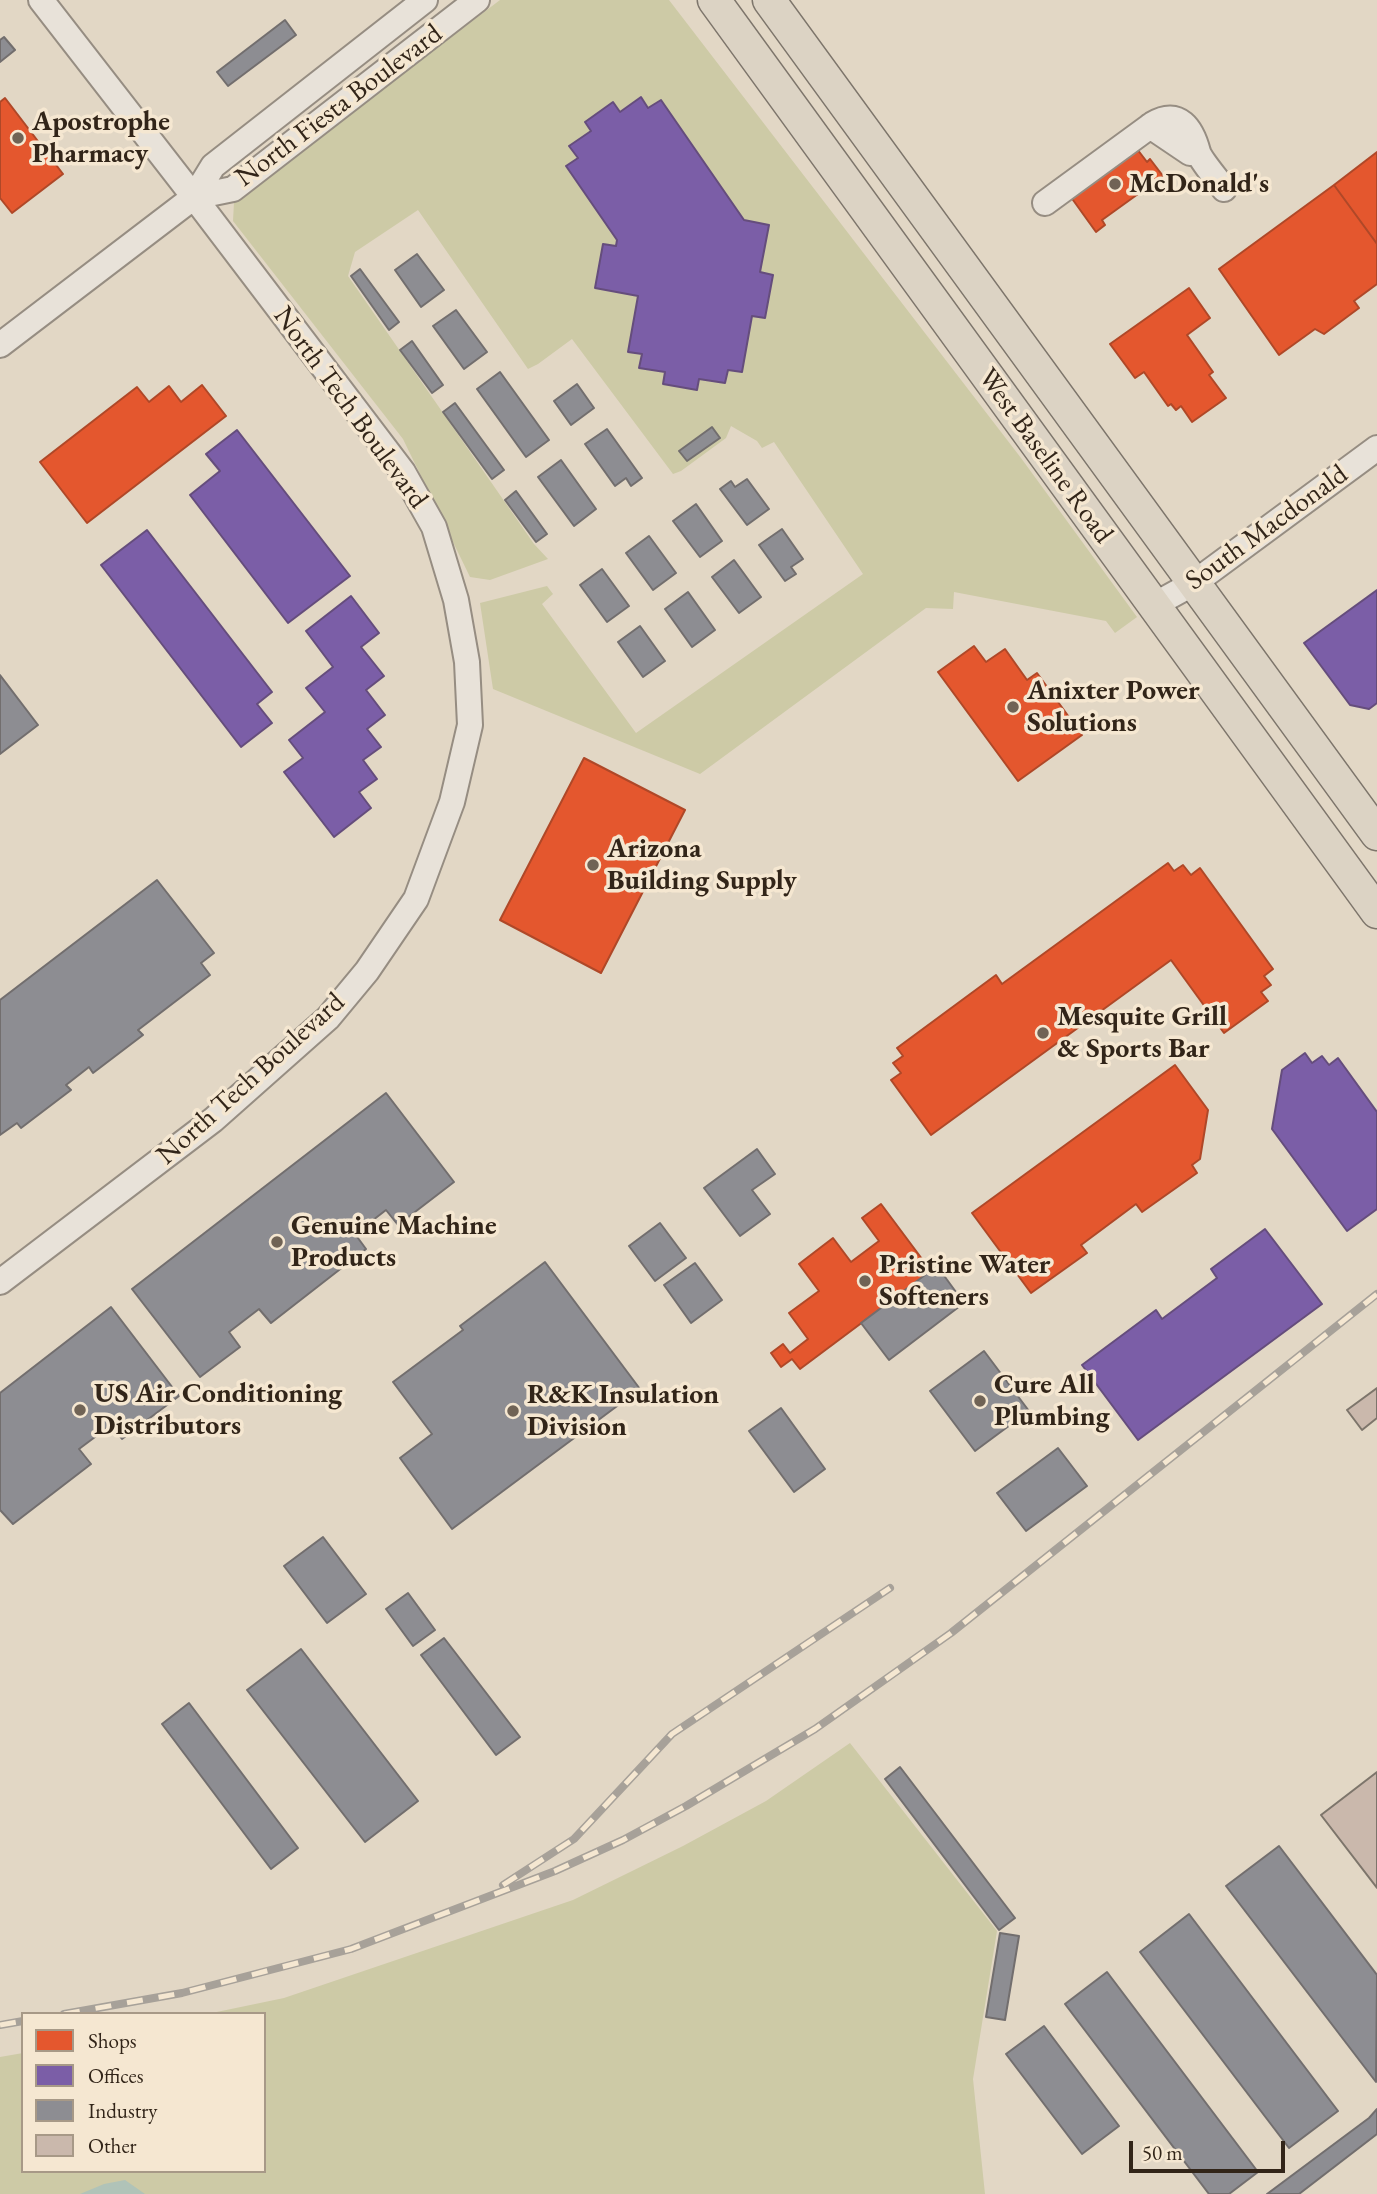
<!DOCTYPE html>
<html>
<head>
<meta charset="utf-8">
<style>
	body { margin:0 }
	#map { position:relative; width:1377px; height:2194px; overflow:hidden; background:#e2d7c5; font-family:"EB Garamond",serif }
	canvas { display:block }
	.legend { position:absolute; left:21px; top:2012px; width:245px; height:161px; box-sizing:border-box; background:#f5e7d1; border:2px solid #a79987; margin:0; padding:9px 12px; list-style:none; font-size:21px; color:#322519 }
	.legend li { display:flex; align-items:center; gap:14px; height:35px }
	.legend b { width:35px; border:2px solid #a79987 }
	.scale { position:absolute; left:1129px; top:2141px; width:156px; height:32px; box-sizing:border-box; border:4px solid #322519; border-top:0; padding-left:9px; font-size:21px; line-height:24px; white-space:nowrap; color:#322519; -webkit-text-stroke:5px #f5e7d1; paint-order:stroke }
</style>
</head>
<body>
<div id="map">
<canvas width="1377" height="2194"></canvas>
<ul class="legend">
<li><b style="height:19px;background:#e4572e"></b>Shops</li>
<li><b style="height:19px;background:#7b5ea7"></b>Offices</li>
<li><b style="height:19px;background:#8d8d92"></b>Industry</li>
<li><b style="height:19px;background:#cab8ac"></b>Other</li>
</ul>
<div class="scale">50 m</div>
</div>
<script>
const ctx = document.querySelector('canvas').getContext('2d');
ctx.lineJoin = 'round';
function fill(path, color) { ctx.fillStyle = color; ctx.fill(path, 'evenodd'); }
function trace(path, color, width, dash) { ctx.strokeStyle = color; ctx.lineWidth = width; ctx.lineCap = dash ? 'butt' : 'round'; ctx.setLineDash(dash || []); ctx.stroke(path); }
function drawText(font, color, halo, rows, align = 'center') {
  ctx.font = font + ' "EB Garamond",serif'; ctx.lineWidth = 7; ctx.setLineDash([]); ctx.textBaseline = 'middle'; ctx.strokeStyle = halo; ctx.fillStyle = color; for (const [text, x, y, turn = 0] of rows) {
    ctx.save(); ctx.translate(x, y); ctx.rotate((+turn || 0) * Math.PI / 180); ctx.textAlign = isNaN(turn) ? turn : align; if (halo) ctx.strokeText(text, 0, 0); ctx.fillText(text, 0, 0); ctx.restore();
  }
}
fill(new Path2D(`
	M500,0h169l352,458 116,159 -22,16 -9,-12 -152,-29 -1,17 -27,-1 -226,166 -207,-85 -13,-86 67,-17 6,8 -11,10 94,129 227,-159 -89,-132 -12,6 -5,-7 -26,-15 -5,12 -45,33 -8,3 -101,-135 -34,25 -10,5 -110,-159 -63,42 -7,24 186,268 14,15 -58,21 -20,-3 -67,-138 -170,-218 1,-19zM640,97l8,11 13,-8 83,120 24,5 -8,47 12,3 -7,43 -13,-2 -10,56 -14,-2 -3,13 -26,-4 -2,11 -33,-6 1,-12 -25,-4 2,-14 -14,-3 10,-55 -43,-8 8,-44 13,2 1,-6 -51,-73 12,-9 -8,-12 21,-15 -6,-9 28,-20 7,10z
	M850,1743l147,188 -24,148 12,115h-985v-137l23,-4v118h241v-157h-57l77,-16 289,-98 110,-54 83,-45z`), '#cdcaa6');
fill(new Path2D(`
	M125,2180l20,14h-65l24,-10z`), '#b0c3b8');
const shops = new Path2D(`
	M5,98l58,76 -51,39 -12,-15v-96z
	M1134,145l13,17 3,-3 13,17 -61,44 3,5 -9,7 -28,-39z
	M1377,152v92l-43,-59z
	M1334,185l43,59v40l-23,17 5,7 -35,26 -9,-5 -36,26 -60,-86z
	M1189,288l21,30 -23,17 26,37 -4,3 17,23 -34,24 -11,-16 -5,4 -5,-6 -3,2 -24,-34 -9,6 -25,-34z
	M202,385l24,31 -139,107 -47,-61 97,-75 12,15 20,-16 12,16z
	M974,646l12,16 19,-13 22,31 10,-7 45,62 -64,46 -80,-109z
	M584,758l101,52 -84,163 -101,-53z
	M1168,863l6,8 9,-6 8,10 9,-7 73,101 -9,7 7,9 -10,7 7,9 -44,32 -53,-73 -240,175 -40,-55 10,-7 -8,-10 10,-7 -6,-8 99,-73 6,9z
	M1175,1065l33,45 -8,49 -8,6 5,8 -55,39 -6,-8 -55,41 6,8 -56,40 -59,-80z
	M881,1204l50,67 -131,98 -8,-10 -11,8 -10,-14 12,-9 7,9 18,-14 -19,-26 30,-22 -20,-27 34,-26 18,24 28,-21 -17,-23z`);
fill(shops, '#e4572e');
trace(shops, '#af4828', 2);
const offices = new Path2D(`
	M641,97l7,11 13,-8 83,120 25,5 -9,47 13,3 -8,43 -13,-2 -10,56 -14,-2 -3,13 -26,-4 -2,11 -34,-6 2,-12 -26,-4 3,-14 -14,-2 10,-56 -43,-8 8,-44 13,2 1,-6 -51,-74 12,-8 -9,-12 22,-15 -6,-9 28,-20 7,10z
	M237,430l113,146 -62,47 -98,-128 30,-24 -14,-17z
	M147,530l125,162 -15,12 15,19 -31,24 -140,-182z
	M1377,590v113l-8,6 -19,-4 -46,-62z
	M351,596l28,37 -18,14 23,29 -18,14 19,25 -18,14 14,18 -18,13 14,19 -18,13 12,16 -37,29 -50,-65 19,-14 -14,-18 36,-28 -19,-24 27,-21 -27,-36z
	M1305,1053l7,10 10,-7 7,9 9,-7 39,54v97l-30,22 -75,-102 10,-59z
	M1265,1229l57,75 -184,136 -56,-75 74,-55 6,9 55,-41 -6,-9z`);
fill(offices, '#7b5ea7');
trace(offices, '#654d7c', 2);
const industry = new Path2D(`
	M285,20l11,15 -68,51 -11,-14z
	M4,37l11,13 -15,12v-22z
	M417,254l27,36 -23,17 -26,-37z
	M360,269l39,53 -10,8 -38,-54z
	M456,310l31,42 -23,17 -31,-43z
	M412,341l31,44 -11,8 -32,-43z
	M500,372l49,68 -23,17 -49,-68z
	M577,384l17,24 -23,17 -17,-24z
	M455,403l49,67 -12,9 -49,-67z
	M712,427l8,11 -33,23 -8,-10z
	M607,429l35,49 -11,8 -5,-8 -11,8 -30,-42z
	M561,460l35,49 -22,17 -36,-49z
	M747,479l22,30 -22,16 -27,-36 11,-8 4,6z
	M516,491l31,43 -11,8 -31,-42z
	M696,504l26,37 -22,16 -27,-36z
	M782,529l21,30 -12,8 5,7 -11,7 -26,-36z
	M649,536l27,37 -23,17 -27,-37z
	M734,560l27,37 -22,16 -27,-36z
	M602,569l27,37 -22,16 -27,-37z
	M688,592l27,38 -23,17 -27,-38z
	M640,626l25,35 -22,16 -25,-35z
	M0,675l38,50 -38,29z
	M157,880l57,73 -13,10 9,12 -72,55 5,5 -50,38 -4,-6 -23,18 5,5 -50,38 -4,-5 -17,12v-135z
	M386,1093l68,89 -56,43 -12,-15 -31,24 11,15 -95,74 -12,-14 -30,23 11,15 -40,30 -68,-88z
	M757,1149l18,25 -23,16 18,24 -30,22 -36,-48z
	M660,1223l26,35 -31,23 -26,-35z
	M545,1262l95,127 -188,140 -52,-71 32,-24 -39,-52 70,-52 -3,-4z
	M695,1263l27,37 -31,23 -27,-38z
	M937,1266l27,37 -75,57 -28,-37z
	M111,1307l68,89 -57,43 -11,-14 -32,24 12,15 -78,60 -13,-14v-117z
	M984,1351l45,60 -54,40 -45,-60z
	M781,1408l44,61 -31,23 -45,-61z
	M1058,1448l29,38 -61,45 -29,-38z
	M323,1537l43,57 -39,29 -43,-57z
	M408,1593l27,37 -22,16 -27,-37z
	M444,1638l76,99 -24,18 -75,-100z
	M301,1649l117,152 -53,41 -118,-152z
	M189,1703l109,145 -27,21 -109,-145z
	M900,1767l115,151 -16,12 -114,-151z
	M1279,1846l98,129 -1,107 -150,-196z
	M1189,1914l149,197 -49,37 -149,-196z
	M1000,1933l19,3 -14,84 -19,-3z
	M1107,1972l151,200 -29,22h-20l-144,-190z
	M1044,2026l75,100 -37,28 -76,-100z
	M1377,2109v25l-78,60h-32l102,-76z`);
fill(industry, '#8d8d92');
trace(industry, '#726e6e', 2);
const building = new Path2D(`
	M1377,1388v30l-15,12 -15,-20z
	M1377,1772v116l-56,-73z`);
fill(building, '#cab8ac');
trace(building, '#7d756b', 2);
const minor = new Path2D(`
	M1150,126l40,27h8
	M194,197l39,-8 244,-189
	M1045,203l108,-79c26,-16 39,5 45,28 3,9 20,28 26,37
	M0,345l194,-148 19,-31 212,-166
	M1154,605l40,-22 183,-135
	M0,1282l213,-162 115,-102 39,-47 49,-72 36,-97 18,-77 -3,-63 -11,-62 -22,-73 -31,-55 -209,-275 -153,-197`);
const major = new Path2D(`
	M714,0l663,912
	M769,0l608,834`);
trace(minor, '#968d82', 28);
trace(major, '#7d756b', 35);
trace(minor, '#e8e2d9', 24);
trace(major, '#dcd3c4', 32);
const rail = new Path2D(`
	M503,1885l71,-46 98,-105 218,-146
	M64,2014l118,-21 169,-44 204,-78 68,-31 63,-34 129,-77 136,-96 426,-339
	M0,2025l23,-4`);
trace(rail, '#a7a199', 8);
trace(rail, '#f5e7d1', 5, [16]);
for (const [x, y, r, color] of [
	[18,138,7,"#706355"],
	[1115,184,7,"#706355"],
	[1013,707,7,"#706355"],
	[593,865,7,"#706355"],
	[1043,1033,7,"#706355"],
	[277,1242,7,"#706355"],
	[865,1281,7,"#706355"],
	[980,1401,7,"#706355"],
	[80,1410,7,"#706355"],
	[513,1411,7,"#706355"]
]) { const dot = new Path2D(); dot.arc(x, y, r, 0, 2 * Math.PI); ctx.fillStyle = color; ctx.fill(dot); trace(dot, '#f5e7d1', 2.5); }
drawText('28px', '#322519', '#f5e7d1', [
	["North Fiesta Boulevard",339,106,-37],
	["North Tech Boulevard",350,408,54],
	["West Baseline Road",1045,456,54],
	["South Macdonald",1267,528,-36],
	["North Tech Boulevard",251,1079,-42]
]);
drawText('bold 28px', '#322519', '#f5e7d1', [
	["Apostrophe",32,122],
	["Pharmacy",32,154],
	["McDonald's",1129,184],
	["Anixter Power",1027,691],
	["Solutions",1027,723],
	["Arizona",607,849],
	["Building Supply",607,881],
	["Mesquite Grill",1057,1017],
	["& Sports Bar",1057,1049],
	["Genuine Machine",291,1226],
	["Products",291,1258],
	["Pristine Water",879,1265],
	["Softeners",879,1297],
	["Cure All",994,1385],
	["Plumbing",994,1417],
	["US Air Conditioning",94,1394],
	["Distributors",94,1426],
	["R&K Insulation",527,1395],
	["Division",527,1427]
], 'left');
</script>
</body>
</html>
